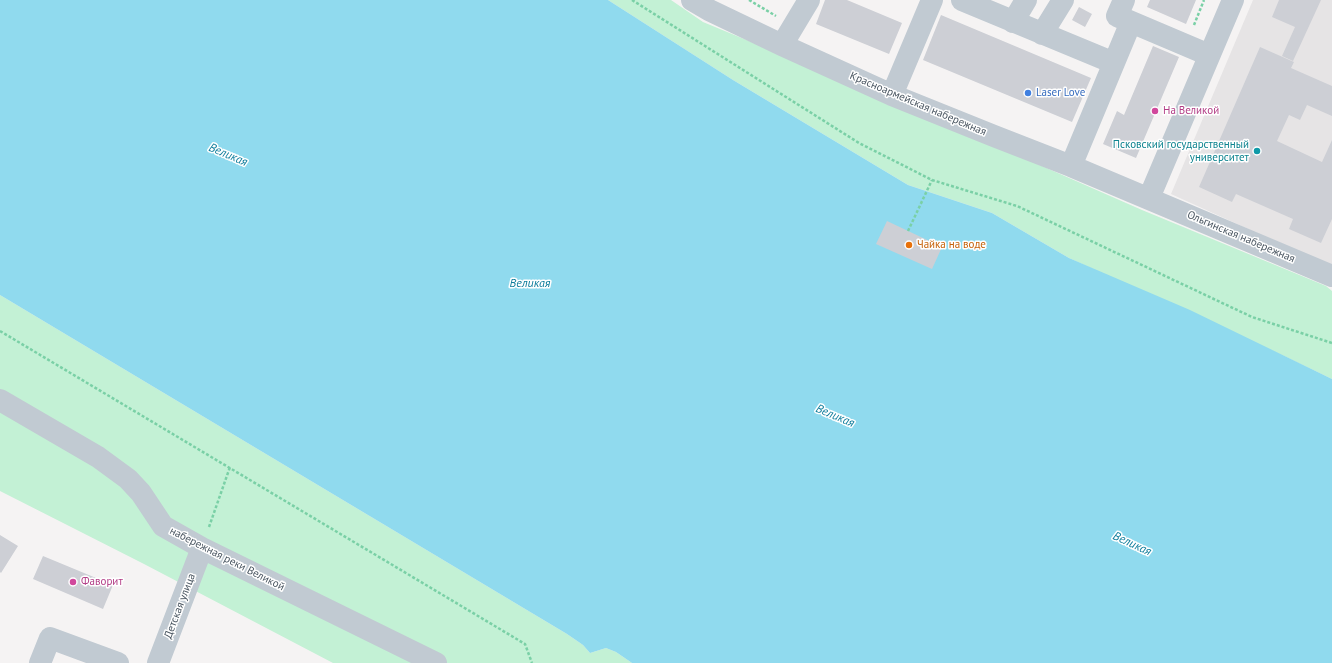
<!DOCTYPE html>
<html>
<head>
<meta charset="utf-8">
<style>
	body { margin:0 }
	canvas { display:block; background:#f5f3f3 }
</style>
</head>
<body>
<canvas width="1332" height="663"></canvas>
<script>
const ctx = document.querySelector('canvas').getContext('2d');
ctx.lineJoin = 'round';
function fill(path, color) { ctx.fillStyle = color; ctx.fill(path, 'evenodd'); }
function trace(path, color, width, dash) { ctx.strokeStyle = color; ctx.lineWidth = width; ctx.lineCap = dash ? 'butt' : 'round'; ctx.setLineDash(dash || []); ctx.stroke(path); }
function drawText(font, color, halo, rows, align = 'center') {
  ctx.font = font + ' "PT Sans",sans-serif'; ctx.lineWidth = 3; ctx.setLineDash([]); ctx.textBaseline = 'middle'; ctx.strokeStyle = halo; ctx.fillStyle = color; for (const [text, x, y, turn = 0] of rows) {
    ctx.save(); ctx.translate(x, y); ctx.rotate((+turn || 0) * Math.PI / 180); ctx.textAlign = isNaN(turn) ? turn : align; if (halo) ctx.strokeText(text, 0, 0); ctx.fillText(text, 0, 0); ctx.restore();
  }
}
fill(new Path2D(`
	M1253,0h79v267l-161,-73z`), '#e6e4e5');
fill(new Path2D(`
	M608,0h63l32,22 191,79 248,109 184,76 6,5v88l-48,-23 -215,-98 -77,-45 -84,-28 -175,-105z
	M0,295l567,339 16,11 7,8 16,-5 10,4 16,11h-299l-189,-99 -144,-73z`), '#c3f1d5');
fill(new Path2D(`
	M0,0h608l125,80 175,105 84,28 77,45 121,52 142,69v284h-700l-16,-11 -10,-4 -16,5 -7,-8 -16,-11 -567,-339z`), '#90daee');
fill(new Path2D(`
	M825,0h22l55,23 -13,31 -73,-30z
	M1150,0h46l-10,24 -39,-17z
	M1279,0h42l-28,61 -11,-5 13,-29 -23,-10z
	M1079,7l13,7 -7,13 -13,-7z
	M941,15l150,63 -19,44 -149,-62z
	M1153,46l26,11 -43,101 -33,-14 14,-33 7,4z
	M1260,47l34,15 -3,6 41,18v30l-25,-11 -7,15 -11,-5 -12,26 45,21 10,-22v79l-11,24 -32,-14 4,-10 -57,-25 -4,8 -33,-15z
	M887,221l55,26 -10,22 -56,-25z
	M0,535l18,11 -17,27 -1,-1z
	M43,556l70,29 -10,24 -70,-30z`), '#cdcfd5');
trace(new Path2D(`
	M632,0l227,143 73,37 85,26 235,111 80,26
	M749,0l27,16
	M1194,25l10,-25
	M908,231l24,-51
	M0,331l525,313 7,19
	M209,527l21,-60`), '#7ad0a6', 2.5, [3, 2]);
trace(new Path2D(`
	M692,0l17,10 73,35 110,50 102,41 77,30 261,110
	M962,0l152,63
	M1124,0l-7,16 92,39
	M1013,22l13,-22
	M1042,34l21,-34
	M782,45l27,-45
	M892,95l40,-95
	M1071,166l60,-144
	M1149,198l84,-198
	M0,400l98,57 30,22 13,14 22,33 39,22 234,115
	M40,663l10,-25 68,25
	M158,663l44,-115`), '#c1cad2', 22);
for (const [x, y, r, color] of [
	[1028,93,4,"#3f7fe0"],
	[1155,111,4,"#d1479c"],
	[1257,151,4,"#0f9aa8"],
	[909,245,4,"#e8710a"],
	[73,582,4,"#d1479c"]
]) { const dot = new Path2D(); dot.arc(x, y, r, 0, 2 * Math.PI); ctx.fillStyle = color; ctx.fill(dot); trace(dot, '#fff', 1.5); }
drawText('11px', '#366cbe', '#fff', [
	["Laser Love",1036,93]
], 'left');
drawText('11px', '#4a5661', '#fff', [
	["Красноармейская набережная",918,104,23],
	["Ольгинская набережная",1241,237,23],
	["набережная реки Великой",227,559,27],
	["Детская улица",180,606,-69]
]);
drawText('11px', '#b23c85', '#fff', [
	["На Великой",1163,111],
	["Фаворит",81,582]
], 'left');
drawText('11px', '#0d838f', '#fff', [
	["Псковский государственный",1249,145],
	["университет",1249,158]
], 'right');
drawText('11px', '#c56008', '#fff', [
	["Чайка на воде",917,245]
], 'left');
drawText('italic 12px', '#0c7c9b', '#fff', [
	["Великая",228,155,23],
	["Великая",530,284],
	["Великая",835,416,23],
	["Великая",1132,544,25]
]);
</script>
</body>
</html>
